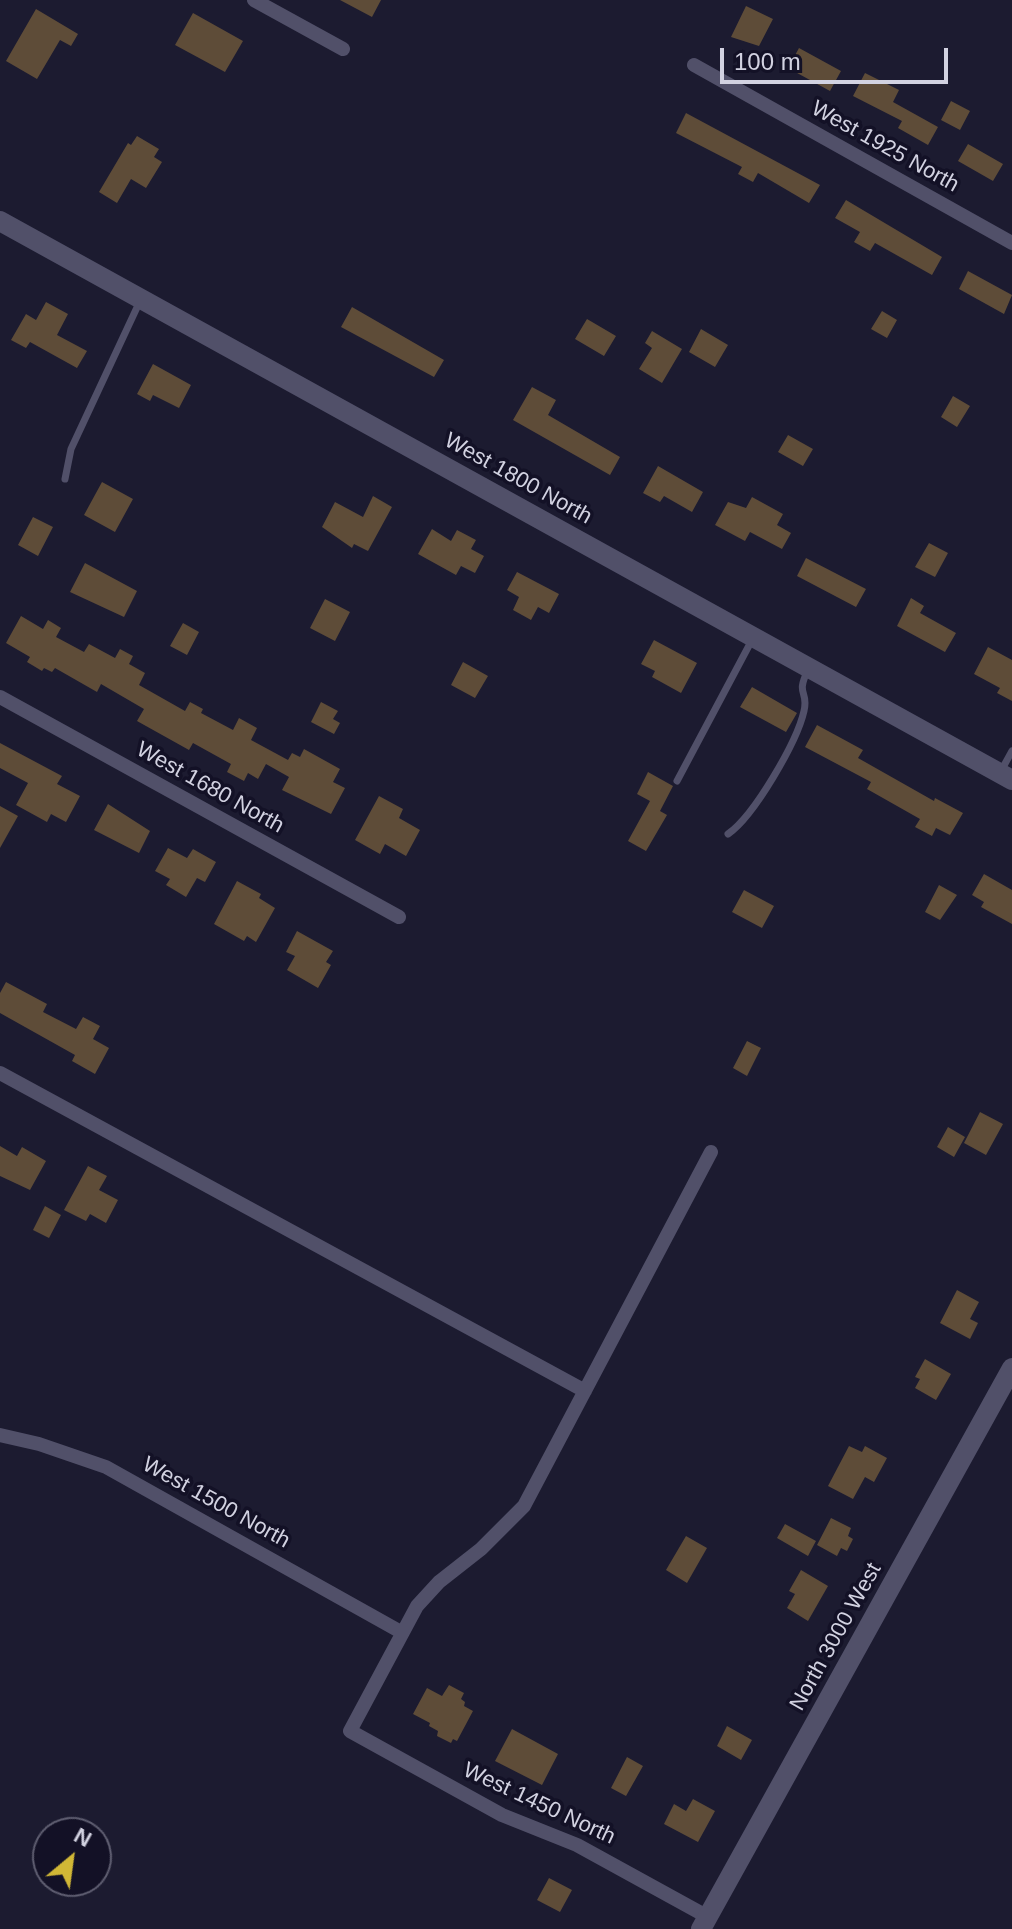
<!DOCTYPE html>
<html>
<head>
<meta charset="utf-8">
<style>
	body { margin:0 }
	#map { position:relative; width:1012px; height:1929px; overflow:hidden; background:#1c1b30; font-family:Arial,sans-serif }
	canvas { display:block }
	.north { position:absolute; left:32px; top:1817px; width:80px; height:80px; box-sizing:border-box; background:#131126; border:2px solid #5f5e71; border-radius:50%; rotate:29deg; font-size:22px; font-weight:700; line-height:32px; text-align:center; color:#d2d2e1 }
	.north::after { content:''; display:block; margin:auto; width:28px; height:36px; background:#d1b736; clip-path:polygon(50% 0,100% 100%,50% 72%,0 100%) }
	.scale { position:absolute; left:720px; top:48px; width:228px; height:36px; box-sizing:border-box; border:4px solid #d2d2e1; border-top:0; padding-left:10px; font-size:24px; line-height:28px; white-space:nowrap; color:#d2d2e1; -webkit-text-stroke:6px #131126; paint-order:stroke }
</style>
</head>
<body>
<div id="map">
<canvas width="1012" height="1929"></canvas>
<div class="north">N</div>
<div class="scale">100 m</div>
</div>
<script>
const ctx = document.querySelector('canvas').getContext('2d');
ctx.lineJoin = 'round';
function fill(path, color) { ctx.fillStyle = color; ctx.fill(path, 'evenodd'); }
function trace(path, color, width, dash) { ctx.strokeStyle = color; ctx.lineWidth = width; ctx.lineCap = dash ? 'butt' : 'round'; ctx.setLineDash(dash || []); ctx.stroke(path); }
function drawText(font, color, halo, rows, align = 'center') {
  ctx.font = font + ' Arial,sans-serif'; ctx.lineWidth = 7; ctx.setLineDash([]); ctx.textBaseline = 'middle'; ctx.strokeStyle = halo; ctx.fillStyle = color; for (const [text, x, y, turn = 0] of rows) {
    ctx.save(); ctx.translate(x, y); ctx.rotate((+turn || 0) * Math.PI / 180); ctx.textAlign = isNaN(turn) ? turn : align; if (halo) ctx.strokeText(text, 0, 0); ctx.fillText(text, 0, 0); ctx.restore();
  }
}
fill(new Path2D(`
	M340,0h41l-9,17z
	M746,6l27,13 -14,27 -28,-9z
	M36,9l42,25 -7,12 -11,-6 -23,39 -31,-18z
	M193,13l50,28 -18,31 -50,-27z
	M799,48l42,23 -11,20 -42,-23z
	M865,73l34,17 -6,12 45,25 -10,18 -30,-17 4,-7 -49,-25z
	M951,101l19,10 -10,19 -19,-10z
	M686,113l134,72 -11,18 -51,-30 -5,9 -15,-8 4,-7 -66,-34z
	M137,136l22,13 -5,8 8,5 -16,26 -15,-9 -14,24 -18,-11 29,-49 3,2z
	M968,144l35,20 -10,17 -35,-20z
	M846,200l96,57 -10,18 -57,-32 -5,8 -16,-9 6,-10 -25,-14z
	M968,271l44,24 -8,19 -45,-25z
	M46,302l22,12 -11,21 30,16 -10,17 -47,-26 -4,6 -15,-8 15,-26 10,6z
	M352,307l92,53 -10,17 -93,-50z
	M882,311l15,9 -10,18 -16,-9z
	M587,319l29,17 -12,20 -29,-17z
	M701,329l27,16 -13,22 -26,-15z
	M652,331l30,18 -20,34 -23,-14 13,-21 -7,-5z
	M153,364l38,21 -12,23 -26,-13 -3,6 -13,-7z
	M532,387l24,13 -8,15 72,42 -10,18 -97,-55z
	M953,396l17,10 -13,21 -16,-10z
	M788,435l25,14 -10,17 -25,-14z
	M658,466l45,26 -11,20 -28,-16 -4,6 -17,-9z
	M102,482l31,17 -18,33 -31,-17z
	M373,496l19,11 -24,44 -14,-7 -2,4 -30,-21 13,-25 28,15z
	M752,497l31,17 -6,11 14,8 -9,16 -32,-17 -5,9 -30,-16 13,-23 18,6z
	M33,517l20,10 -15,29 -20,-11z
	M432,529l19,12 6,-11 19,10 -5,9 13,7 -9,17 -14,-7 -5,9 -38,-21z
	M929,543l19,10 -13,24 -20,-10z
	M806,558l60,31 -10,18 -59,-31z
	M85,563l52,28 -13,26 -54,-25z
	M517,572l42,22 -10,19 -11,-6 -7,13 -18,-10 6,-13 -12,-7z
	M911,598l13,8 -4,7 36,20 -11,19 -48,-26z
	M325,599l25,13 -15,29 -25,-13z
	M21,616l22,13 5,-9 13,8 -5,9 28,15 5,-8 26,14 5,-9 13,7 -4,8 16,9 -6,12 46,26 5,-9 13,7 -2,4 32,17 6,-12 18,10 -6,12 37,20 4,-7 8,4 4,-8 36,20 -7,13 12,6 -14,26 -49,-24 7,-13 -23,-13 -8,15 -10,-6 -4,8 -17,-9 4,-8 -38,-21 -4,7 -52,-29 7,-12 -43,-25 -4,8 -42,-24 -3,4 -8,-4 -2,3 -15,-9 3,-5 -24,-14z
	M183,623l16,9 -12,23 -17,-9z
	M654,640l43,23 -16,30 -29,-16 3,-6 -14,-7z
	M988,647l24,13v41l-15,-8 3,-5 -26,-14z
	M463,662l25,14 -13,22 -24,-13z
	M752,687l45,26 -11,19 -46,-25z
	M321,702l17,9 -5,8 7,4 -6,11 -23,-12z
	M817,725l46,25 -5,8 76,43 1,-3 28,15 -13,22 -14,-7 -4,8 -17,-9 5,-8 -53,-30 4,-7 -66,-35z
	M0,743l62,33 -5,8 23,12 -14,26 -15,-8 -4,8 -31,-17 12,-22 -28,-15z
	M648,772l25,14 -13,25 7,4 -21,36 -18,-10 22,-40 -13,-7z
	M379,796l24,13 -4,9 21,12 -14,26 -21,-12 -5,10 -25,-14z
	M108,804l42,27 -11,22 -45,-23z
	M0,806l18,10 -18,32z
	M168,848l19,10 6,-9 23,13 -11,20 -8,-4 -11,19 -20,-12 4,-6 -15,-8z
	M984,874l28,16v34l-31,-17 3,-5 -12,-7z
	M237,881l24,13 -2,4 16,10 -19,34 -9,-6 -3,5 -30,-17z
	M939,885l18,10 -17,25 -15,-8z
	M744,890l30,16 -12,22 -30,-16z
	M297,931l36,20 -7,11 5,3 -13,23 -31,-18 8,-14 -9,-4z
	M6,982l41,22 -4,8 33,17 7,-12 17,9 -7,13 16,9 -14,26 -23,-13 3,-6 -75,-42v-20z
	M747,1041l14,7 -14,28 -14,-8z
	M980,1112l23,12 -17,31 -22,-12z
	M948,1127l17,10 -11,20 -17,-10z
	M0,1146l17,10 5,-9 24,14 -16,29 -30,-14z
	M88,1166l19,10 -8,14 19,10 -12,23 -16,-9 -4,7 -22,-11z
	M45,1206l16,9 -12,23 -16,-8z
	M957,1290l22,12 -9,17 8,4 -8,16 -30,-16z
	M925,1359l26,15 -15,26 -21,-12 5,-9 -5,-2z
	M849,1446l13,6 3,-6 22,12 -13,24 -9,-5 -12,22 -25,-13z
	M831,1518l20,10 -3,8 5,3 -6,12 -6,-3 -4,8 -20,-11z
	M785,1524l31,17 -8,15 -31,-18z
	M686,1536l21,12 -20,35 -21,-13z
	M801,1570l27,16 -20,35 -21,-13 8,-14 -6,-3z
	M449,1685l15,8 -3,6 4,3 -1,4 9,5 -16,30 -4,-2 -2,4 -14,-7 1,-5 -9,-5 1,-3 -17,-9 14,-26 15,8z
	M727,1726l25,14 -11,20 -24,-14z
	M512,1729l46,25 -16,31 -47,-24z
	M627,1757l16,9 -17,30 -15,-8z
	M693,1799l22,12 -17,31 -34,-18 10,-20 12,7z
	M549,1878l23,12 -12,22 -23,-12z`), '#5e4c38');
trace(new Path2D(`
	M65,479l6,-30 69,-148
	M1001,771l11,-20
	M677,781l76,-143
	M728,834c26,-18 69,-92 76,-123 5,-21 -9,-15 4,-41`), '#515069', 7);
trace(new Path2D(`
	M254,0l89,49
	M694,65l318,178
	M0,697l399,220
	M0,1073l585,318
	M0,1435l39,9 67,23 295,165
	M708,1917l-131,-72 -75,-30 -152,-84 67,-125 22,-24 42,-33 43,-43 187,-354`), '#515069', 14);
trace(new Path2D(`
	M0,221l1012,559
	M701,1929l311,-561`), '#515069', 20);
drawText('22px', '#d2d2e1', '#131126', [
	["West 1925 North",885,147,29],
	["West 1800 North",518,479,29],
	["West 1680 North",210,788,29],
	["West 1500 North",216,1503,29],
	["North 3000 West",836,1637,-61],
	["West 1450 North",539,1804,25]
]);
</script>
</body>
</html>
